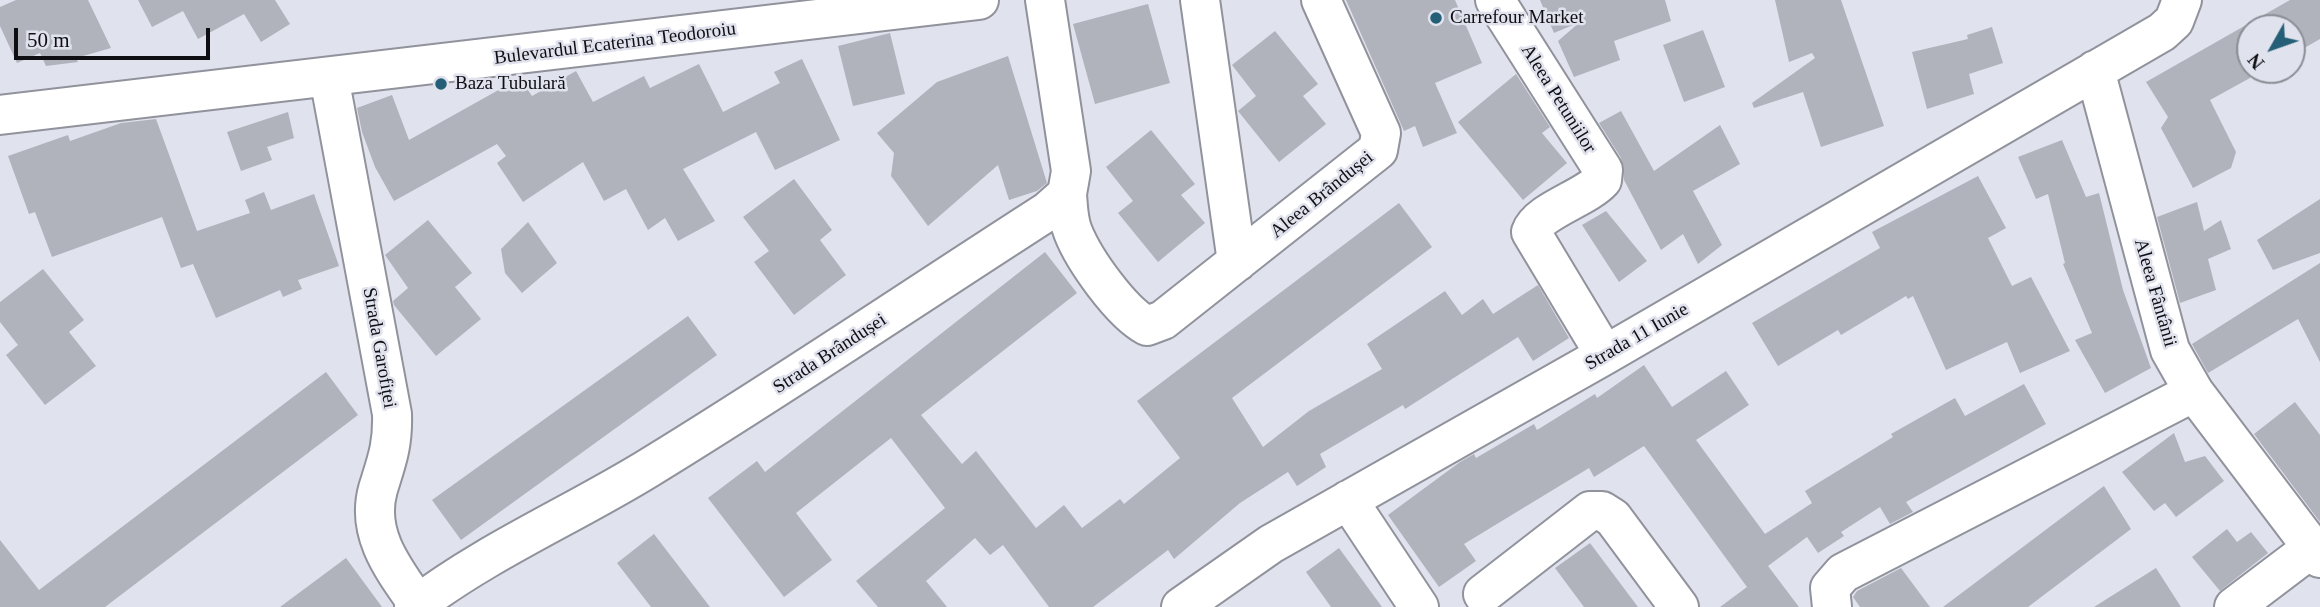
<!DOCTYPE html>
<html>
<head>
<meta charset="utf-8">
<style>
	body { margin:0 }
	#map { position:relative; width:2320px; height:607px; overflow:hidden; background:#e0e2ed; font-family:"Times New Roman",serif }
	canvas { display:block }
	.north { position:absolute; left:2236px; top:14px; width:70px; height:70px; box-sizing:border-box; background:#e0e2ed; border:2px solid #8c8e96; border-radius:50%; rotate:230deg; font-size:19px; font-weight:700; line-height:28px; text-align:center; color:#0f0f13 }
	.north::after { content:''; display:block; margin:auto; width:24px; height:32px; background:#245f77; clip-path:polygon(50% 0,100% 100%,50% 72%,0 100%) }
	.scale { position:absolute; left:14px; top:28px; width:196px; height:32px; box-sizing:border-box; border:4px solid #0f0f13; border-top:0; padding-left:9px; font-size:21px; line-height:24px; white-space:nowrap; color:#0f0f13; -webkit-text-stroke:5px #e0e2ed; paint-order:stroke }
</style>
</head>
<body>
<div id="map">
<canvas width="2320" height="607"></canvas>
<div class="north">N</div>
<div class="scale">50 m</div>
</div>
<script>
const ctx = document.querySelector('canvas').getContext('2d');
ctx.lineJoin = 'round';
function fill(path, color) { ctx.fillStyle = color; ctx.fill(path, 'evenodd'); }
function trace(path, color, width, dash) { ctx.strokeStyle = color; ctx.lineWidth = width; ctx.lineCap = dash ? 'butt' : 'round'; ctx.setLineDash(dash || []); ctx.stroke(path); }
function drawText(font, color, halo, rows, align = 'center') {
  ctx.font = font + ' "Times New Roman",serif'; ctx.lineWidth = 5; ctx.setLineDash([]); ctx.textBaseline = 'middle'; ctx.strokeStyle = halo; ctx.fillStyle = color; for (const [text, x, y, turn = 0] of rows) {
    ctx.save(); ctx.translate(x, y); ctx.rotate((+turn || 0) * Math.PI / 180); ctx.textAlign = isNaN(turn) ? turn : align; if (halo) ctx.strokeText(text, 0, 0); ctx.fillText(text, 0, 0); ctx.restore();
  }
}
fill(new Path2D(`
	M16,0h72l23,48 -35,10 2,4 -32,4 -6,-13 -23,10 -17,-37v-19z
	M138,0h137l15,24 -29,18 -17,-28 -46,25 -15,-28 -31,16z
	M1346,0h109l27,63 -47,20 22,50 -34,14 -8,-21 -11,5z
	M1540,0h125l6,21 -57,20 6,19 -46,17 -16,-36 22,-19 -26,11z
	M1775,0h66l43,126 -63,21 -18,-55 -49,16 -2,-5 63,-45 -3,-5 -23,9z
	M2290,0h30v39l-28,16v-27h-42v50l-40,22 26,52 -5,16 -38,20 -32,-60 7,-11 -22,-35z
	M1148,4l22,79 -75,21 -22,-80z
	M1992,27l11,36 -34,11 5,20 -47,15 -15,-57 56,-13 -1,-4z
	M1703,30l22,57 -41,15 -21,-57z
	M1275,31l43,53 -15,12 23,28 -47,38 -41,-51 18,-15 -24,-31z
	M890,33l15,61 -52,12 -15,-60z
	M1008,56l39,127 -10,8 -28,9 -11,-35 -70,61 -37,-50 3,-23 -17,-20 60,-51z
	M802,59l38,81 -65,30 -19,-38 -73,37 32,52 -37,20 -13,-23 -17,12 -22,-41 -22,12 -21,-39 -60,40 -26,-39 9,-7 -9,-12 -103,57 -19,-34 -13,-35 -5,-24 35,-13 17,45 111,-62 12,18 44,-25 17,31 51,-26 6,12 49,-24 24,48 57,-29 -6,-11z
	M1516,74l34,53 -8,6 25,30 -44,37 -65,-78z
	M1621,111l33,60 66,-46 20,39 -47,27 29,54 -24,19 -15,-30 -22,16 -37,-70 -3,-22 -22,-35z
	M288,112l6,26 -27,9 5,13 -31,11 -14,-39z
	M156,119l41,112 53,-18 -5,-13 19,-8 7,18 43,-16 25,72 -41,14 4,9 -19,8 -3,-7 -64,28 -23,-54 -12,4 -19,-51 -110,40 -17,-45 -6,2 -21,-58 60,-21 2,6 51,-18z
	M1151,130l44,54 -14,11 24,28 -47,39 -40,-49 15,-12 -27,-34z
	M2062,140l24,57 13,-4 24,97 28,78 -46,25 -30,-53 17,-7 -29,-69 2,-1 -17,-69 -12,5 -18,-42z
	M1978,176l28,52 -18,10 24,48 19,-9 39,74 -50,22 -13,-31 -61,28 -33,-74 -5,3 -2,-3 -65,39 -3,-5 -60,36 -26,-43 128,-75 -8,-16z
	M794,179l38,51 -12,10 26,35 -52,40 -40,-53 15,-11 -26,-34z
	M2320,199v54l-47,17 -16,-30z
	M2197,202l7,29 17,-11 10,29 -23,10 8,31 -36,13 -23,-86z
	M1399,203l33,44 -200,151 31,49 46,-36 73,-42 -15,-25 78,-53 17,24 21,-16 10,15 45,-29 31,53 -36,23 -15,-24 -113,72 -2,-4 -83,49 6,13 -29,19 -9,-14 -48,31 -66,56 -6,-9 -75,57h-44l-46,-62 -13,10 -15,-17 -49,43 21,26h-69l-22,-26 89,-73 -54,-70 -95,75 36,47 -48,37 -76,-99 49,-37 8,11 280,-220 32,41 -156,122 41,49 14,-13 60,77 28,-23 18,23 38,-29 4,5 56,-46 -43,-57z
	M1606,211l41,50 -28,21 -37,-57z
	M428,220l44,53 -17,14 26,32 -45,37 -42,-51 -1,-4 15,-13 -23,-33z
	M528,222l29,41 -35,30 -17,-20 -4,-24z
	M2320,263v99l-22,-43 -90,54 -16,-29z
	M43,269l41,51 -15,12 27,34 -51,39 -39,-50 12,-10 -18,-23v-20z
	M688,316l29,39 -256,185 -29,-40z
	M1644,365l28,42 54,-36 23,34 -53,35 69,94 47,-31 -7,-12 88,-54 -2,-3 64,-36 10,18 59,-32 22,40 -140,78 7,10 -23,12 -10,-17 -39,25 3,4 -26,17 -11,-16 -39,29 31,41h-79l27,-20 -103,-141 -50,31 -5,-9 -125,76 12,17 -37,26 -51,-72 72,-53 14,-8 2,4 58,-34 3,6 58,-36 2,4z
	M326,372l32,43 -253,192h-105v-67l39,50z
	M2295,402l25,33v87l-66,-88z
	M2174,433l11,29 20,-6 19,25 -48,36 -11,-14 -11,8 -32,-39z
	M2104,486l27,43 -103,78h-85z
	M2227,529l10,13 14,-10 17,21 -48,38 -28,-34z
	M654,534l56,73h-59l-34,-44z
	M1590,543l48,64h-54l-29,-39z
	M1339,548l43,59h-51l-25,-35z
	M346,558l36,49h-102z
	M1901,568l29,39h-70l-7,-10 4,-6z
	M2156,568l25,39h-87z`), '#b0b2bc');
const minor = new Path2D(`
	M1200,0l37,262
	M1495,0l108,170 -1,10c-16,18 -64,31 -71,52l74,123
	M2095,70l75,280 24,42 126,166
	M329,77l63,337c1,31 -5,46 -14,75 -13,46 17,82 42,118
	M1067,194c1,12 1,26 6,38 11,28 48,80 74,94l16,-6 215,-170 3,-17 -60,-133
	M1348,500l71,107
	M1483,594l107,-83h12l11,7 66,89
	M414,607c72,-55 156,-91 233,-138 136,-83 267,-172 401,-258l19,-17 4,-23 -26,-171
	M1181,607l90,-63 334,-189 557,-323 12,-11 8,-21
	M1832,607l-2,-19 13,-15 351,-181
	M2234,607l78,-59`);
const major = new Path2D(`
	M0,115l979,-115`);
trace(minor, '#90929c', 42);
trace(major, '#90929c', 42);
trace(minor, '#fff', 38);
trace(major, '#fff', 38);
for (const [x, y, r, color] of [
	[1436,18,7,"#245f77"],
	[441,84,7,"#245f77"]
]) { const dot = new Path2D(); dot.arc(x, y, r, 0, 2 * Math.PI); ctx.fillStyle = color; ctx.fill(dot); trace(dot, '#e0e2ed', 2.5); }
drawText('19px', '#0f0f13', '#e0e2ed', [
	["Carrefour Market",1450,18],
	["Baza Tubulară",455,84]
], 'left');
drawText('19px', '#0f0f13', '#e0e2ed', [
	["Bulevardul Ecaterina Teodoroiu",615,44,-7],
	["Aleea Petuniilor",1558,99,58],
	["Aleea Brândușei",1322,195,-39],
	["Aleea Fântânii",2155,293,74],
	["Strada 11 Iunie",1637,337,-30],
	["Strada Garofiței",379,348,80],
	["Strada Brândușei",830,354,-33]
]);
</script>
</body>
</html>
